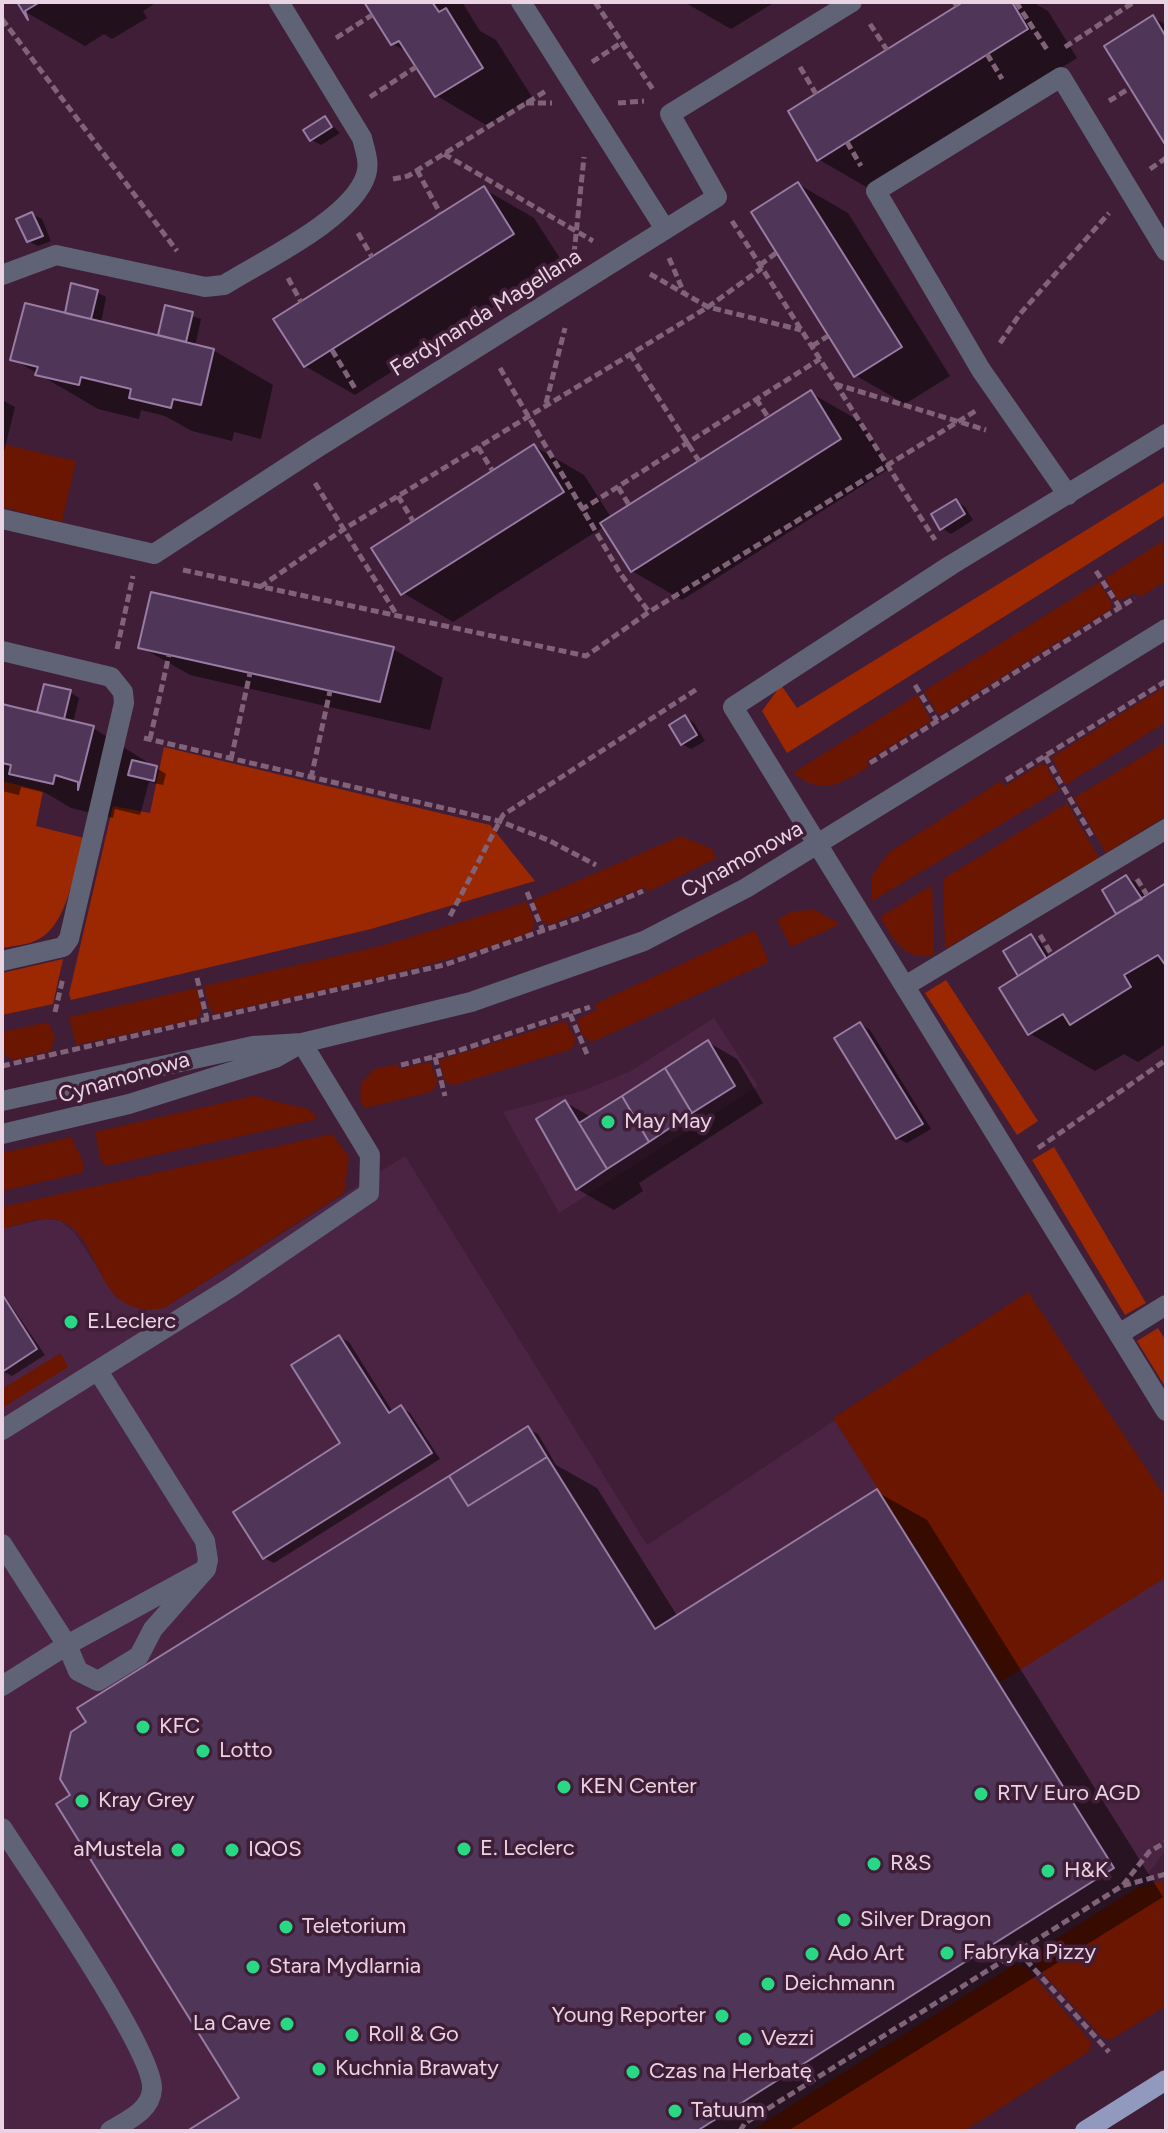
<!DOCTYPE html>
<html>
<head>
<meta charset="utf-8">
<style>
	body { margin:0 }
	#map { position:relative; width:1168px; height:2133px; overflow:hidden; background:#401e38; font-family:Figtree,sans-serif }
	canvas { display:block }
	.frame { position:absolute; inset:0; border:4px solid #ead4e4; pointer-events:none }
</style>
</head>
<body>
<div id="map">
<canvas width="1168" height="2133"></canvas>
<div class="frame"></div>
</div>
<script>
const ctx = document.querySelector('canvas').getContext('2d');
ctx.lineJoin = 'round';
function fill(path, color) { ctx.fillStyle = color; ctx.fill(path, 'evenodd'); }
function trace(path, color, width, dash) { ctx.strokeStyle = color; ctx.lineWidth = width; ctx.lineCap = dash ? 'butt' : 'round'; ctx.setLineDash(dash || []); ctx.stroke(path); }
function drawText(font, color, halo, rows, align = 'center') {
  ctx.font = font + ' Figtree,sans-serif'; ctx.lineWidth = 7; ctx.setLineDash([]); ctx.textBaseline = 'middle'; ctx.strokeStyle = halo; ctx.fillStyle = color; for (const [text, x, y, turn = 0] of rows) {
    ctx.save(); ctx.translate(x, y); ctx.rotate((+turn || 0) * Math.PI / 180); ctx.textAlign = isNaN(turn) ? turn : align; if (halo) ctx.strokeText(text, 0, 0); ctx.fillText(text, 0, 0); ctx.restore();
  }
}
fill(new Path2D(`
	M714,1018l44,68 -199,127 -56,-101 79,-21 49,-20z
	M405,1156l242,389 381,-253 138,206v352l-29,38 -386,243h-749v-902l43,-10 15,2 14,11 43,66 27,12 20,-2z`), '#4c2443');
fill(new Path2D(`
	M2,444l74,17 -14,61 -60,-15z
	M1166,539v42l-26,16 -5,-4 -17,8 -13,-23z
	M1099,582l13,21 -1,6 -169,105 -5,-1 -13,-22z
	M1166,686v36l-101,63 -13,-28z
	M917,695l14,26 -64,40 2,5c-27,18 -47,30 -76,7z
	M1166,742v74l-60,37 -32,-55z
	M1041,764l5,1 13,25 -187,111v-25l16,-23 113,-72 4,5z
	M1067,803l32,55 -154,91 -2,-70z
	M681,836l31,13 4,9 -68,34 -3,-5 -96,38 -7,-4 -9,-21z
	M932,885l2,70c-30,7 -40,-16 -54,-38z
	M527,902l8,21 -4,9c-102,38 -210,58 -316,82l-6,-6 -5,-22 173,-39z
	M815,910l25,14 -49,23 -14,-27 15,-9z
	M755,930l14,32 -177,80 -9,-6 -6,-16 20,-11 -2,-5z
	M197,988l5,22 -5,9 -121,26 -7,-28z
	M565,1021l11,18 -4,10 -118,36 -9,-3 -6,-22z
	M48,1022l7,14 -4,15 -38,9 -8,-5 -3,-23z
	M430,1062l8,21 -7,9 -66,16 -5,-7 1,-18 13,-14 24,-5 1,5z
	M253,1096l55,13 9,7 -3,4 -208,46 -5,-5 -6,-29z
	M332,1134l17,23 -5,36 -180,115c-74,13 -59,-75 -107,-88 -16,-4 -39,5 -55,9v-22z
	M72,1137c3,12 10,18 12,30l-3,6 -79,18v-38z
	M1028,1292l138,206v79l-165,105 -168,-264z
	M61,1353l7,14 -66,41v-19z
	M1166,1880v126l-54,33 -9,-1 -71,-77v-7l105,-66z
	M1015,1964l10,2 66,76 -1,9 -126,80h-213z`), '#6a1600');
fill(new Path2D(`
	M1166,481v34l-379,238 -25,-42 19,-26 16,23z
	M164,747l326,78 45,56 -164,48 -300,71 -2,-6 44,-188 37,7z
	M2,781l41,10 -7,35 48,12c-9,29 -16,86 -45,101 -11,6 -25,7 -37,9z
	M63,959l-10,45 -51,11v-42z
	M946,980l92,141 -21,14 -92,-142z
	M1054,1147l92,156 -21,12 -93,-155z
	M1158,1328l8,13v47l-29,-47z`), '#9b2800');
fill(new Path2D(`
	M19,2h138l-14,9 4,7 -35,21 -8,-5 -19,12 -61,-35z
	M366,2h96l18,29 16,9 36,57 -46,28 -49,-29 -28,-43 -16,-9z
	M684,2h91l-44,27z
	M966,2h66l16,9 29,47 -209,130 -50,-29z
	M1153,17l13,8v117z
	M325,118l15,15 -19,12 -9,-5z
	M798,184l50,29 102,163 -45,28 -50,-29z
	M484,189l50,29 29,45 -208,132 -50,-29z
	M32,214l10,5 9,22 -13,5 -10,-5z
	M97,292l9,5 -5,26 58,15 7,-30 35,11 -6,27 18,4 60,35 -12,54 -27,-7 -2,9 -40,-10 -27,-15 -24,-6 -2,9 -41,-10 -85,-50 61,-42z
	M811,393l50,29 29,46 -208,132 -50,-29 -27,-45 -152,96 -50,-29 131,-147 50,29 28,44z
	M2,400l13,7 -13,53z
	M956,501l9,6 8,13 -22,14 -9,-6z
	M141,647l252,2 50,29 -13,52 -240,-55z
	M70,692l9,6 -6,25 20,5 73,46 -3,11 -14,-3 -9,33 -25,-6 -2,9 -42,-10 -25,-15 -25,-6 -2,8 -17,-4v-85l45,10 -8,-5z
	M685,717l9,6 11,18 -14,8 -9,-5z
	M1126,877l9,5 11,16 20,-12v158l-28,18 -14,-8 -29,17 -66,-38 -8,-57 -15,-24 25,-15 9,5 10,16 69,-43 -14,-24z
	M860,1024l10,6 61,99 -24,14 -10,-5z
	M708,1042l29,17 26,44 -124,80 4,8 -29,19 -37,-21 -12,-87 26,15z
	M2,1292l43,63 -33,21 -10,-5z
	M339,1337l10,5 44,70 8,-5 9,6 30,46 -166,104 -10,-5 79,-114z
	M528,1429l10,5 18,31 41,23 81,129 199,-125 50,28 236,377 -375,234h-599l53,-32z`), '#0007');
const building = new Path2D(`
	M17,2h23l-15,9 3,9z
	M364,2h68l7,10 7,-4 37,60 -48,29 -36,-56 -8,4z
	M963,2h49l16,27 -211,132 -29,-50z
	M1153,15l13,22v109l-62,-100z
	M325,116l7,11 -22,14 -7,-11z
	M798,182l104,165 -48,30 -103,-165z
	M484,186l30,48 -210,133 -31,-48z
	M32,212l11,24 -16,6 -11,-23z
	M71,283l27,7 -7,29 -26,-6z
	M25,303l189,46 -13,56 -28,-6 -2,9 -42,-10 2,-9 -50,-12 -2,8 -44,-10 3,-8 -28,-7z
	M165,305l28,7 -7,30 -28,-7z
	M811,390l30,49 -210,133 -31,-49z
	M534,444l30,48 -163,103 -30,-47z
	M956,499l9,15 -25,16 -9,-16z
	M151,592l243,55 -14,55 -242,-54z
	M44,684l27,6 -7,29 -27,-7z
	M2,704l92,22 -16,64v-8l-23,-7 -2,9 -44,-10 2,-9 -9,-2z
	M685,715l12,20 -16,10 -12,-20z
	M132,760l25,6 -3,15 -26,-6z
	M1126,875l16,24 -26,15 -14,-24z
	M1166,883v83l-8,-11 -34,20 7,12 -61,38 -7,-11 -35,21 -29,-47z
	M1031,934l15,24 -28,18 -15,-25z
	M860,1022l63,102 -27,15 -62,-101z
	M708,1040l27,46 -43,27 -27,-45z
	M665,1068l27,45 -43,29 -27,-46z
	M622,1096l27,46 -42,27 -28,-46z
	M565,1100l42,69 -31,21 -40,-71z
	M2,1294l35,55 -35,23z
	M339,1335l50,78 12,-8 31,48 -169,106 -30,-47 107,-69 -49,-78z
	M528,1426l19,31 -79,49 -19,-30z
	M547,1457l108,172 222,-140 237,379 -417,263h-510l52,-33 -183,-294 14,-9 -10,-16 11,-47 15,-10 -9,-14 372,-232 19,30z`);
fill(building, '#4f3659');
trace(building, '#987ca3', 2);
trace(new Path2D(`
	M595,2l59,89
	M954,2l3,4
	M1016,2l32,49
	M2,19l175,232
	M870,24l17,26
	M336,38l36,-23
	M1065,47l69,-45
	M987,54l15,25
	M592,62l29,-19
	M800,67l16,27
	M370,97l46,-30
	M1109,101l21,-13
	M526,103h26
	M618,103l26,-2
	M847,142l14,24
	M444,154l149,87
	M1150,169l16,-11
	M417,170l23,43
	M393,179l15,-3 138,-85
	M732,221l203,319
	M358,233l14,24
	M574,254l10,-97
	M669,258l15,35
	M760,265l16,-12
	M650,274l58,33 93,23
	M288,278l13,24
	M1000,343l20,-29 89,-101
	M812,346l16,-10
	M332,350l24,40
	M630,354l69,107
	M500,368l120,205 29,39
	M835,384l151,46
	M756,399l12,18
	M546,403l19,-75
	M478,447l14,23
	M315,483l83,134
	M618,487l11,18
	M398,496l15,25
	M581,510l239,-151
	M183,570l403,86 63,-44 328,-202
	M1096,571l24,37
	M260,587l84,-58 364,-222 54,-39
	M117,649l16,-73
	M915,685l22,36
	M144,738l355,83 49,19 48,25
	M150,739l19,-84
	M1045,756l48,82
	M231,759l19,-86
	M870,763l265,-165
	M311,778l19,-87
	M1006,780l160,-99
	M1137,879l10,16
	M527,892l16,39
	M450,916l53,-101 194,-126
	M1040,935l12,20
	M197,978l10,41
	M55,1012l8,-34
	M570,1014l17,40
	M435,1057l10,39
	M401,1065l56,-14 133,-44
	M2,1066l442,-101 141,-49 58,-25
	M1038,1148l128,-88
	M1123,1885l26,-33 17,-10
	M1018,1951l91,101
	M740,2131l5,-8 377,-237 44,-12`), '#806379', 5, [8, 4]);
trace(new Path2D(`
	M521,2l144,227
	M2,275l54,-20 149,32 19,-2c38,-24 128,-66 142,-110 4,-12 -1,-25 -4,-37l-83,-136
	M1166,434l-215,131 -218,142 433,704
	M1068,495l-87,-125 -105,-179 185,-114 105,174
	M2,519l152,35 161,-105 402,-252 -47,-83 182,-112
	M2,651l109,26 12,15 1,11 -55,236 -6,8 -61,14
	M905,986l261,-157
	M2,1101l251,-55 49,-3 169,-41 173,-61 102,-53 420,-259
	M2,1134l127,-30 146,-46 23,-13
	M1119,1334l47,-29
	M98,1371l107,170 3,19 -2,9 -139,76 11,26 20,10 41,-25 14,-27 53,-60
	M2,1430l229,-143 138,-94 1,-38 -68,-112
	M2,1544l65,101 -65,41
	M2,1828c27,42 153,224 150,261 -1,22 -26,32 -42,42`), '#5f6375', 20);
trace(new Path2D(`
	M1085,2131l81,-51`), '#9299be', 20);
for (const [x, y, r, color] of [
	[608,1122,8,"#28d885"],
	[71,1322,8,"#28d885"],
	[143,1727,8,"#28d885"],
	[203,1751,8,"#28d885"],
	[564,1787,8,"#28d885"],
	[981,1794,8,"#28d885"],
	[82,1801,8,"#28d885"],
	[464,1849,8,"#28d885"],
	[178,1850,8,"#28d885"],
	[232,1850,8,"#28d885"],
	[874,1864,8,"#28d885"],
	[1048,1871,8,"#28d885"],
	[844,1920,8,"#28d885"],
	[286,1927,8,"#28d885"],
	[947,1953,8,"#28d885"],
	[812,1954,8,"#28d885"],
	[253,1967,8,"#28d885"],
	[768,1984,8,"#28d885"],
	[722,2016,8,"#28d885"],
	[287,2024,8,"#28d885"],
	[352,2035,8,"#28d885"],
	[745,2039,8,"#28d885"],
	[319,2069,8,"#28d885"],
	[633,2072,8,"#28d885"],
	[675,2111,8,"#28d885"]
]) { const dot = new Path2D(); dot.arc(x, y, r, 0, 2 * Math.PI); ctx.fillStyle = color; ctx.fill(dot); trace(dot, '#401e38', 3); }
drawText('22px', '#ead4e4', '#401e38', [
	["Ferdynanda Magellana",486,313,-32],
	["Cynamonowa",742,860,-29],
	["Cynamonowa",124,1078,-16]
]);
drawText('22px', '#ead4e4', '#401e38', [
	["May May",624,1122],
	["E.Leclerc",87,1322],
	["KFC",159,1727],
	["Lotto",219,1751],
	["KEN Center",580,1787],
	["RTV Euro AGD",997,1794],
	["Kray Grey",98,1801],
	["E. Leclerc",480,1849],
	["aMustela",162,1850,"right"],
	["IQOS",248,1850],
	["R&S",890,1864],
	["H&K",1064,1871],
	["Silver Dragon",860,1920],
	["Teletorium",302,1927],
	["Fabryka Pizzy",963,1953],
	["Ado Art",828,1954],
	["Stara Mydlarnia",269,1967],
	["Deichmann",784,1984],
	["Young Reporter",706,2016,"right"],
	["La Cave",271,2024,"right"],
	["Roll & Go",368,2035],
	["Vezzi",761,2039],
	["Kuchnia Brawaty",335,2069],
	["Czas na Herbatę",649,2072],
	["Tatuum",691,2111]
], 'left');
</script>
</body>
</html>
